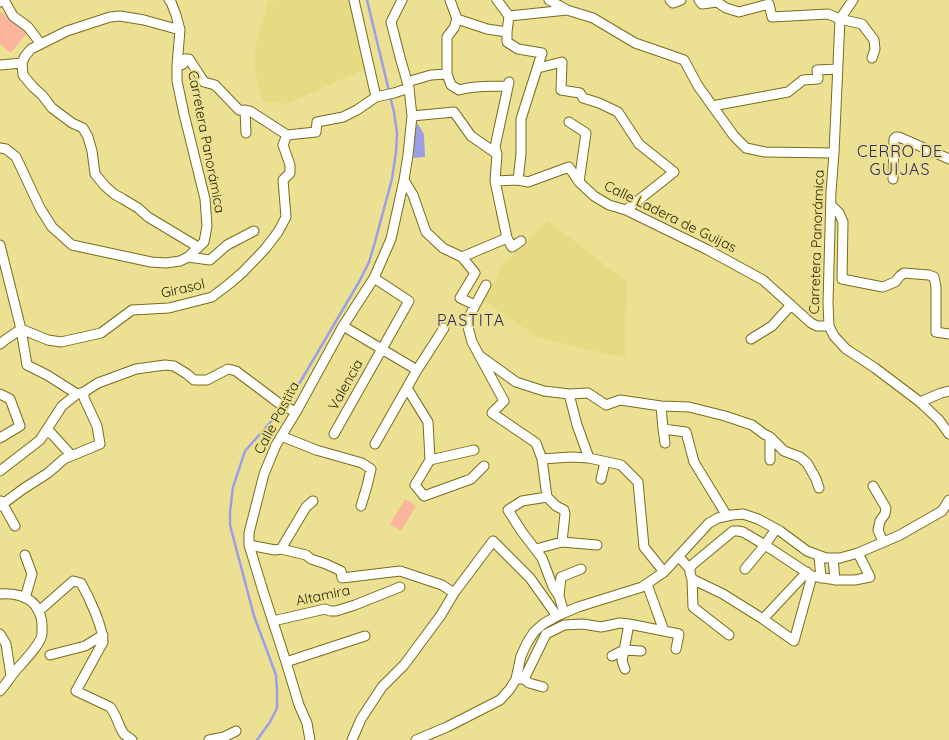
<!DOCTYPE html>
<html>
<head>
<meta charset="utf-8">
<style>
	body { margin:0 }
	canvas { display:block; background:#ece193 }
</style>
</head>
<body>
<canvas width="949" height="740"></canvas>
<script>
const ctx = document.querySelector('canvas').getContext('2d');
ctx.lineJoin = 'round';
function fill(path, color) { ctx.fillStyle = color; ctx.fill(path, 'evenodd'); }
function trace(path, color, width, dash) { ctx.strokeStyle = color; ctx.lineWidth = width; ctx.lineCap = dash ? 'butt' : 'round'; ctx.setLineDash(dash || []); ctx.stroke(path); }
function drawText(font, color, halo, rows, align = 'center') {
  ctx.font = font + ' Quicksand,sans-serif'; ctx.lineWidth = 4; ctx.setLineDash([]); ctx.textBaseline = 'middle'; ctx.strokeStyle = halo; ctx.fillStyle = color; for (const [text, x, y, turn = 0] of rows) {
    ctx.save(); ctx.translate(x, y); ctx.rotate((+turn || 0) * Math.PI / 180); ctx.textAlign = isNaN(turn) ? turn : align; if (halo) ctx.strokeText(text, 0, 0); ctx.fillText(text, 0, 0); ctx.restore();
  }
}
fill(new Path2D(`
	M286,0h63l16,69 -78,35 -24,-2 -10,-37 4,-24 11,-40z
	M547,220l80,62 -2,76 -86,-20 -55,-37 18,-35z`), '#e6da83');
fill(new Path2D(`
	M0,11l27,22 -16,20 -11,-9z
	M405,499l11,7 -15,25 -11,-7z`), '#fab59c');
fill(new Path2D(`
	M417,123l7,11 1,23 -14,1z`), '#9b9fe6');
trace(new Path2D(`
	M367,0l22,91
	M286,404l3,-3 70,-119 10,-20 6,-20 17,-63 4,-27 1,-19 -3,-21 -4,-16
	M257,740l13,-18 7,-14v-18l-1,-15 -22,-59 -24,-91v-13l3,-25 12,-36 38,-43`), '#9b9fe6', 2.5);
const minor = new Path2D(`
	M354,0l22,97
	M450,0l7,19 -3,9 -7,9v37l4,11 8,5c17,-5 32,-3 49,-4
	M497,0l12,16 -2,16v10l11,7 24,4 -21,66v35l-3,26
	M549,0l18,10 26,8 42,25 29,10 20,7 14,26 36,50 12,12 19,4 69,1
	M670,0l3,3 8,-3
	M699,0l3,4 15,-2 9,6 13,4 30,-8 3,13 56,-3 12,5 22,5 12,16 1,9 -3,9
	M853,0l-13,19 -6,134 -3,39 -3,111 1,23 5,10 12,13 29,19 45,34 19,18 10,14
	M0,2l4,-2 9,16 15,11 13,17
	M509,16l58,-6
	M457,19l30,10 20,3
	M22,63l1,12 10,12 9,8 10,13 20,15 11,5 5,9 4,14 3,23 10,12 9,8 9,5 15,9 10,9 50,30
	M22,63l3,-7 6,-7 36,-18 43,-14 10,-1 24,4 36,10
	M0,65l22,-2
	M177,65h4l2,-1 2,-5h4l15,23 11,3 24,25 11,1 37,24 29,-3 1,-10 26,-5 14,-7 19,-13 18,-4 15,-5
	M538,68l24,-6 -1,28 19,3 3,5 16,5 19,9 21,32 35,28 -48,38
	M407,82l24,-7 16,-1
	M509,82l-14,65 2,7 -2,27 12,57 5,9 9,-6
	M712,106l76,-14 15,-12 15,-1 -1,-9 21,-1
	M245,110l1,23
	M412,116l42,-4 17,24 26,18
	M569,122l17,11 -7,49
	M0,148l6,1 10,8 24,51 12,19 20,18 79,17 15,1 14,-2 8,-4 16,-15 3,-16 -2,-27 -21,-85 -7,-33v-16l3,-35 -4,-15 -5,-13 -2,-2
	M893,179l1,-40 2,-2h3l50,22
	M404,180l9,15 13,37 17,16 19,9 13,16 -15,25 15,7
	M495,181l23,-1 10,2 41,-15 10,15 15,14 15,9 17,5 82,40 55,30 48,43 6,3h12
	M831,205l8,8 4,9 -1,57 41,8 12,-5 5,-6 4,-3 25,2 5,2 2,10v45l13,2
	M0,245l21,84 6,36 20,10 30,19
	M188,257l22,3 17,-15 27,-14
	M462,257l45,-19
	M486,285l-16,30 -2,12 4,15 32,59 -12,12 44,30 6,16 5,38
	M343,326l74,44
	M21,329l27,11 13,2 40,-9 31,-23 37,-2 43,-11 17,-13 14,-12 22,-23 13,-17 8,-15 -3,-37 7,-7v-8l-7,-20 4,-10
	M751,339l21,-13 19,-21
	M0,344l5,-4 16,-11
	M480,356l36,26 28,9 25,3 19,-1 18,12 14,-5 41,6 28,1 36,9 27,9 12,9 6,3 14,14 16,6 7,6 9,16 3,9
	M407,388l21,34 2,38
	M0,394l10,5 10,27 -20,12
	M569,394l8,31 12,33
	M920,402l21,-9 8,-2
	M661,406l2,23 2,14
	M663,429l23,3 8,30 33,54
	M45,432l6,1 20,22
	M334,434l75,-133 -35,-23
	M281,436l35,14 46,13 9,6 -4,17 -6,20
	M375,444l42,-74 27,-42
	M474,450l-44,10 -15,25 9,11 47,-17 13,-13
	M542,459l29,-2 18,1 32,7 17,17 6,65 20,25
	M770,460v-23
	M0,471l40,-31 22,-34 15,-12 7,-2 14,-9 38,-14 29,-4 9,1 13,8 7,6h13l21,-11 8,2 44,33 16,8
	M601,479l4,-17
	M873,486l13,22 -1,6 -5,7 -2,9 5,12
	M547,497l-25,4 -14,9 14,22 20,26 11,29 6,9 5,17
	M547,497l9,9 8,4 1,4 -3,28
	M1,501l14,25
	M0,506l23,-17 25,-16 16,-14 36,-15 -3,-18 -13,-28v-6
	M249,545l26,5 6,-1 25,6 5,4 15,5 15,7 1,7 58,-7 42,14 12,8
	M281,549l25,-42 7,-6
	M536,549l26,-7 35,3
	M25,555l7,19 -7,24
	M819,556l2,22
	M679,557l11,12v4l2,6 31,15 40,25 31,22 18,-65
	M833,558l2,22
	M690,569l2,-4 41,-34h5l5,1 22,13 47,31 18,3 8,1h17l15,-3 -12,-24
	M745,569l20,-24 11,-16
	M692,579l1,28 36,28
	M647,584l17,47
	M0,594c11,-1 27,1 35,11 4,6 7,12 7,20 0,3 0,6 0,9 -1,10 -18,27 -25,35 -6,7 -11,15 -17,22
	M559,596l2,-19 20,-8
	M39,611l34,-30 8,2c8,14 22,44 22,59l-27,49 34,16c7,8 8,19 14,27 2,2 6,4 8,6
	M763,619l44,-47
	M273,621l52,-12 5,2h6l19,-6 45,-18
	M0,634l6,10 5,32
	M50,655l35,-9 18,-11
	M612,656l12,-6 17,1
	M286,662l79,-26
	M625,669l-3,-8 7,-37
	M516,679h8l22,-45 18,-9 19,-1 18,3 19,-4 9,1 50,10 -3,15
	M524,679l5,4 14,4
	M209,740l15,-3 12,-6
	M310,740l-3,-17 -8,-18 -13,-43 -23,-71 -14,-46v-12l15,-59 12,-29 20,-33 47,-86 31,-48 17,-39 13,-59 4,-25 4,-39 -3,-28 -8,-27 -10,-39 11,-22
	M352,740l9,-21 21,-32 22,-22 37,-50 13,-22 39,-52 37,37 27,38
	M416,740l31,-13 53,-27 10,-11 6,-10 5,-23 6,-13 7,-11 9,-8 14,-8 21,-9 64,-20 22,-15 45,-49 9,-5 14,-3 11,-1 15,5 22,12 27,20 19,7h14l18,-5 42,-18 42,-24 7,-11`);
trace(minor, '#796d1c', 11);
trace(minor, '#fff', 9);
drawText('14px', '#2b2605', '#ece193', [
	["Carretera Panorámica",206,142,79],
	["Calle Ladera de Guijas",670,217,26],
	["Carretera Panorámica",817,242,-88],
	["Girasol",183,289,-13],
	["Valencia",346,385,-61],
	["Calle Pastita",277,418,-62],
	["Altamira",323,596,-12]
]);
ctx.letterSpacing = '1px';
drawText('16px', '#2c2a64', '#ece193', [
	["CERRO DE",900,152],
	["GUIJAS",900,170],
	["PASTITA",471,321]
]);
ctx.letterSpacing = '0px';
</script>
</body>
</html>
